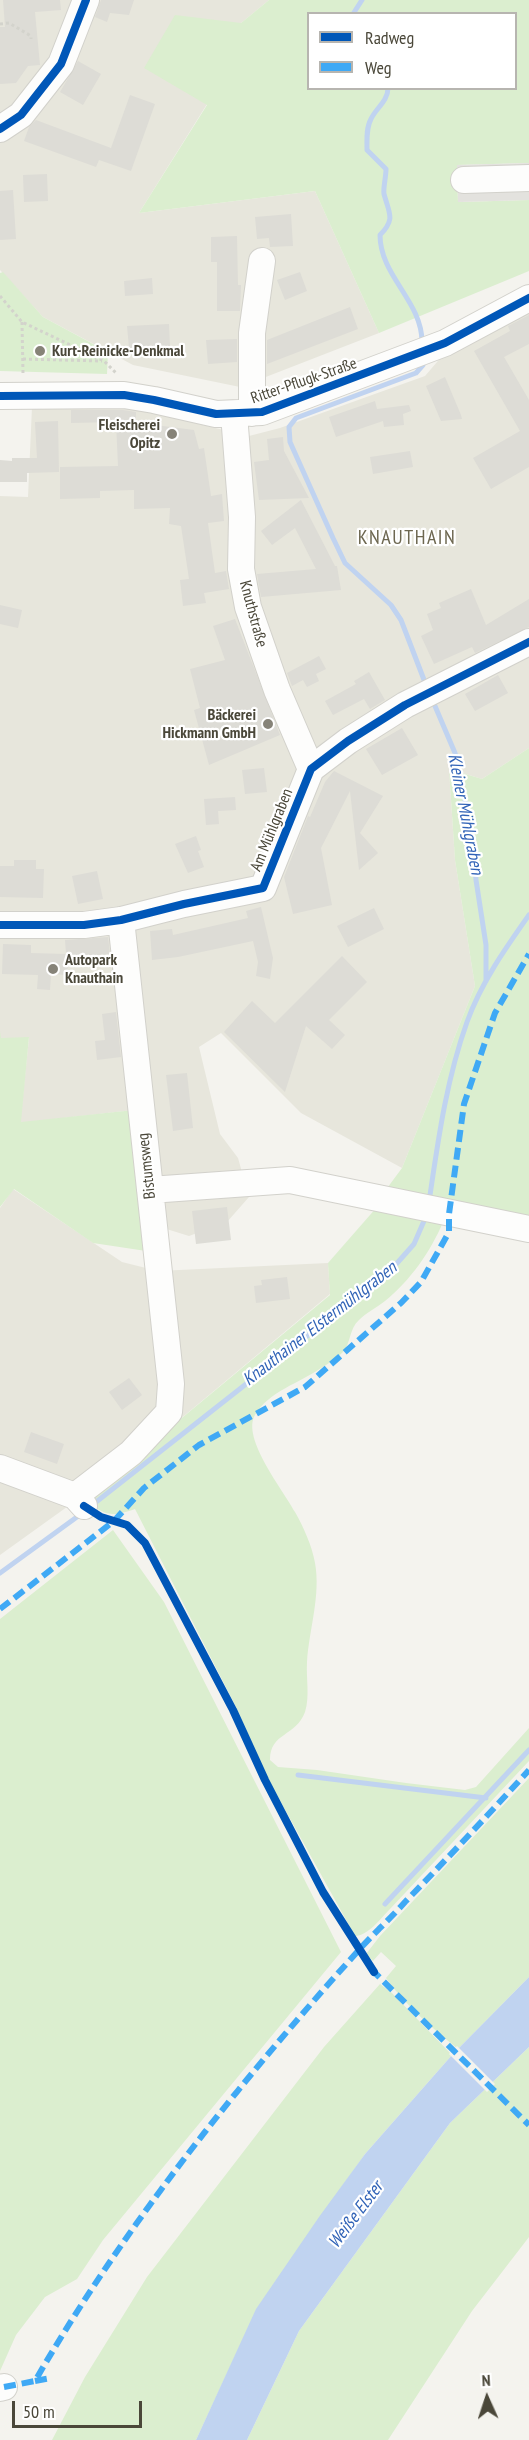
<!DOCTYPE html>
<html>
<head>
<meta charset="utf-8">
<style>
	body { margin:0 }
	#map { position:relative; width:529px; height:2440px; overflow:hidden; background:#f4f3ee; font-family:"PT Sans Narrow",sans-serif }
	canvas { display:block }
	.legend { position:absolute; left:307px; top:12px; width:210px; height:78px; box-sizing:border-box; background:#fff; border:2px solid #b7b5b0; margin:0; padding:8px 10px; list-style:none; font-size:18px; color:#4a4739 }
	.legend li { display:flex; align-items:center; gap:12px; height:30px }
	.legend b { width:30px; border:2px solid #b7b5b0 }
	.north { position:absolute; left:457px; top:2368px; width:60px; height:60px; -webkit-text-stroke:4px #fff; paint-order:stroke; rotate:357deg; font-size:16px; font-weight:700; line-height:24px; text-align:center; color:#4a4739 }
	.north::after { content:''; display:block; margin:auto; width:21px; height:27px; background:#4a4739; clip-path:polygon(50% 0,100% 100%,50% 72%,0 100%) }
	.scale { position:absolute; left:12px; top:2401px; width:130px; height:27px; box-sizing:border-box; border:3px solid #4a4739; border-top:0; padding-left:8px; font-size:18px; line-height:21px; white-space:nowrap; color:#4a4739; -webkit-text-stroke:4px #fff; paint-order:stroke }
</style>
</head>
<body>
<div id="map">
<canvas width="529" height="2440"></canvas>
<ul class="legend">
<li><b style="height:8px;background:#0057b8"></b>Radweg</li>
<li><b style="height:8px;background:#3fa9f5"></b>Weg</li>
</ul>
<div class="north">N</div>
<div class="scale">50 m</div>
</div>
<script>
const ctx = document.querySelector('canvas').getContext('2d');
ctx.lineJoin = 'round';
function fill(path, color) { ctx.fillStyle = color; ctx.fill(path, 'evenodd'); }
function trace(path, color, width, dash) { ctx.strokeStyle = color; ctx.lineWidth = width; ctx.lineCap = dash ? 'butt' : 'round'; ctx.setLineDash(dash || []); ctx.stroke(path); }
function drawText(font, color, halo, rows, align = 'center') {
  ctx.font = font + ' "PT Sans Narrow",sans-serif'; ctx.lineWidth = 4.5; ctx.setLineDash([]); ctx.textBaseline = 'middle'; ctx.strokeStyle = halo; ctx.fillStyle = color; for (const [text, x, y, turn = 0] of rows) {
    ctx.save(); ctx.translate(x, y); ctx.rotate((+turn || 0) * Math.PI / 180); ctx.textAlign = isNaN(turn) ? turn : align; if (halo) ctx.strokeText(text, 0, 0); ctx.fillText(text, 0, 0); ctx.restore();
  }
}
fill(new Path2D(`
	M0,0h269l-28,23 -34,81 -68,109 176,-22 64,142 -139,54 -107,-22 -90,-48 -43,-47z
	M529,310v438l-47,31 -33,-10 6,91 20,126 -73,182 -101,-55 -80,-80 -22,14 21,87 18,24 11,39 -22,25 -38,14 -45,-14 -10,-112 -114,13 9,-85h-29v-542l28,1 4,-90 87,-2 130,31 31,-8 145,-52 18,-21z
	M13,1189l109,73 36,9 170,-8 2,31 -206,172 -124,89v-347z`), '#e7e6dc');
fill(new Path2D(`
	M269,0h260v163l-72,2 1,37 71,-2v71l-150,62 -64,-142 -176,22 68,-108 -63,-37 31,-53 66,8zM308,14h208v74h-208z
	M3,272l40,45 65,35 -1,22 -107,-3v-98z
	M529,748v471l-147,-24 20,-27 73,-182 -20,-126 -6,-91 33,10z
	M0,1031l1,7 28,-1 -8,85 113,-12 12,141 -53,-8 -79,-54 -14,18z
	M377,1207l66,15c-12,29 -33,59 -58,79 -9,7 -19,12 -26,19 -10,9 -8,23 -16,32 -6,6 -15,12 -22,16 -21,15 -52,23 -66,47 -14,23 29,76 40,97 9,16 17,34 20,51 6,32 -6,67 -8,99 -1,16 3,35 -2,50 -9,25 -35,20 -35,48l8,7 39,3 89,13 59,7 11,-3 53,-59v33l-139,148c-9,9 -22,27 -35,27l-88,-159 -31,-70 -101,-198c-24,8 -28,7 -48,-7l37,-36 206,-171 -2,-32z
	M113,1530l51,72 177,350 -238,288 -26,39 -32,18 -29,38 -16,36v-752z
	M529,1778v199l-71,72c-26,-21 -53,-44 -72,-71l10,-12 -15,-14 -8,9 -7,-7 14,-18z
	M380,1984l12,9 60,62 -87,99 -108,155 -61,131h-144l33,-63 62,-100 177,-230z
	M529,2047v190l-57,74 -84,129h-141l52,-109 151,-208z`), '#dbeecf');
fill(new Path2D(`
	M529,163v37l-71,2 -1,-37z`), '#e3e2de');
fill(new Path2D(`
	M529,1977v70l-79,76 -151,208 -52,109h-51l60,-131 63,-92 46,-63 87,-99z`), '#c0d3f0');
fill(new Path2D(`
	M457,2046l38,38 -8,8 -38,-38z`), '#f4f3ee');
trace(new Path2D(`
	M353,14l9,-14
	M388,88c0,13 -12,20 -17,31 -5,9 -4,21 -4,31l19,19c0,8 -3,19 -2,25 5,19 12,25 -4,41 0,41 42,66 42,107
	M423,361v4l-7,8 -120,45 -7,9 1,15 43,96 12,25 46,42 10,15 25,65
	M432,699l23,54 18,86 3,41 10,65v36
	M429,1202c9,-61 17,-121 38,-180 14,-39 38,-73 62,-107
	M91,1506l300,-236 23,-26 13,-30
	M0,1573l81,-59
	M298,1775l188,23
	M385,1904l144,-154`), '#c0d3f0', 5);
fill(new Path2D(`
	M3,0h57l1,10 -26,2 5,53 -12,1 -12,17 -16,1v-57h5z
	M101,0h33l-5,15 -19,-2 -3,9 -12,-5z
	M78,61l23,13 -18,31 -23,-13z
	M130,95l25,9 -24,67 -32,-11 -3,7 -72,-26 5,-14 7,-7 75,28z
	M47,174l1,27 -24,1 -1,-27z
	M13,190l3,49 -16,1v-49z
	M291,214l2,32 -23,1 -1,-9 -12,1 -2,-22z
	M237,236l1,49h3l-1,26h-23v-49h-6v-25z
	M300,272l7,19 -22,9 -8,-20z
	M152,278l1,16 -28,2 -1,-15z
	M350,307l8,22 -91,35v-24z
	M529,315v29l-25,13 25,43v67l-38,22 -18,-31 47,-27 -46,-80 36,-20 -2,-5z
	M169,324l1,22 -41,2 -2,-22z
	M237,339v23l-29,2 -2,-24z
	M445,377l16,38 1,4 -21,2 -15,-35z
	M375,401l2,8 32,-4 2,6 -8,3 1,11 -20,2 -1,-6 -47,16 -7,-20z
	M71,410h52l13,2v10h19v3l39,5 5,19 5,-1 7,48 11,-2 2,27 -16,2 7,50 11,-2 3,18 -25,4 2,10 -23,3 -3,-26 9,-1 -8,-53 -12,-2 1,-16 -36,1v-19l-34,1v7l-40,1v-32l58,-1 -2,-44 -45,1z
	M58,421l1,51 -32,1v9h-27v-22l12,1v-3h25l-2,-36z
	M283,437l1,14 25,47 -50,2 -5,-38 15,-2 -2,-21z
	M410,451l3,16 -40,7 -3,-17z
	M301,500l34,66h2l4,24 -80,7 -4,-23 59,-5 -21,-41 -23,17 -11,-14z
	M471,589l15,36 43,-26v28l-54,26 -3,-6 -38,17 -13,-28 12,-6 -6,-16 14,-6 -2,-5z
	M0,605l22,5 -4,18 -18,-4z
	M235,619l45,116 -71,30 -15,-55 6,-2 -10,-39 35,-9 -12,-34z
	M319,656l7,13 -10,5 3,7 -12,6 -4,-7 -11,6 -5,-13z
	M369,672l16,28 -15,9 -6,-10 -31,16 -8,-14 31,-17 -2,-3z
	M498,675l10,18 -33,18 -10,-17z
	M402,728l16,27 -36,20 -16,-26z
	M264,768l3,24 -22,2 -3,-24z
	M334,771l49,25 -23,37 18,20 -19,17 -9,-79 -29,57 11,57 -39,9 -9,-37 24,-61 2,1 15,-35z
	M235,797l1,13 -18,1 1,13 -13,1 -2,-26z
	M196,836l5,14 -3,1 6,16 -16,6 -13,-29z
	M14,860h22v9h8l-1,29 -43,-1v-31h14z
	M97,871l6,28 -25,5 -6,-28z
	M261,907l12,51 -3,21 -14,-3 2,-14 -5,-21 -75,16 -26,3 -2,-29 22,-2 1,6 75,-17 -2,-7z
	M374,908l10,21 -36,18 -11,-21z
	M108,937l2,17 -24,2v7l-18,1 -1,11 -16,-1 -1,16 -13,-1 1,-14 -36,-1 1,-30 28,1v8l35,1 -1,-14z
	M342,956l25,26 -38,38 16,15 -13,14 -26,-23 -21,66 -61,-60 28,-31 23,22z
	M116,1012l5,45 -24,3 -2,-19 10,-1 -3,-26z
	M187,1073l6,55 -20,3 -7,-56z
	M227,1207l4,33 -35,4 -4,-33z
	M287,1277l3,22 -34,4 -2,-17 8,-1 -1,-5z
	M129,1378l13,17 -20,15 -13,-18z
	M31,1432l33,12 -7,20 -33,-12z`), '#dddcd6');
const minor = new Path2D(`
	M0,129l21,-14 40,-51 25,-64
	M464,180l65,-2
	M0,396l124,-1 30,5 62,14 46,-2 183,-69 84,-45
	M252,413v-80l10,-72
	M234,414l8,103 -1,52 7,38 29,83 34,79
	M0,925h84l37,-5 63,-16 79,-16 48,-119 37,-28 57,-36 124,-63
	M150,1190l140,-10 239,49
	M0,1468l75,28 9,10
	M75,1496l56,-43 38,-41 2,-28 -50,-464
	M0,2388l4,-1`);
trace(minor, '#d2d1cb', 28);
trace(new Path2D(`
	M0,24l9,-1 22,13v3
	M0,296l22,26 82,39 12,12
	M22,322l1,52
	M23,359l79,2`), '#d3d3cc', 3, [3, 3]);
trace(minor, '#fdfdfc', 26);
trace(new Path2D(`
	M0,1609l114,-88 30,-33 55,-43 106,-58 96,-84 20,-21 28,-50v-18l15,-110 31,-91 34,-59
	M371,1969l158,156
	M35,2381l16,-3
	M4,2387l31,-6c90,-156 203,-297 323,-430 15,-17 32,-32 47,-49 42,-43 83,-87 124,-132`), '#3fa9f5', 6, [12, 6]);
trace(new Path2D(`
	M0,129l21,-14 40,-51 25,-64
	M0,396l124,-1 30,5 62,14 46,-2 183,-69 84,-45
	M0,925h84l37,-5 63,-16 79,-16 48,-119 37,-28 57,-36 124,-63
	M84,1506l17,11 26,8 18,18 88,167 32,70 58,112 51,80`), '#0057b8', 8);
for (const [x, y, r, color] of [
	[40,351,6,"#868378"],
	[172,434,6,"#868378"],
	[268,724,6,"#868378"],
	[53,969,6,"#868378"]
]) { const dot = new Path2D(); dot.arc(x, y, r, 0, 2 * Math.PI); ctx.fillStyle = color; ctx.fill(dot); trace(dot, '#fff', 2); }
drawText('bold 16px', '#4a4739', '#fff', [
	["Kurt-Reinicke-Denkmal",52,351],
	["Fleischerei",160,425,"right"],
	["Opitz",160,443,"right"],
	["Bäckerei",256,715,"right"],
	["Hickmann GmbH",256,733,"right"],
	["Autopark",65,960],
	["Knauthain",65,978]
], 'left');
drawText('16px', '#4a4739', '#fff', [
	["Ritter-Pflugk-Straße",304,381,-19],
	["Knuthstraße",253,614,75],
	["Am Mühlgraben",272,830,-68],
	["Bistumsweg",147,1166,-96]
]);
drawText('italic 18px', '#3163b7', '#fff', [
	["Kleiner Mühlgraben",465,814,79],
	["Knauthainer Elstermühlgraben",320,1324,-38],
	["Weiße Elster",356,2215,-53]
]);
ctx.letterSpacing = '1.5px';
drawText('20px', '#6d6750', '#fff', [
	["KNAUTHAIN",407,538]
]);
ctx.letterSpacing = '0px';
</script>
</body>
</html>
